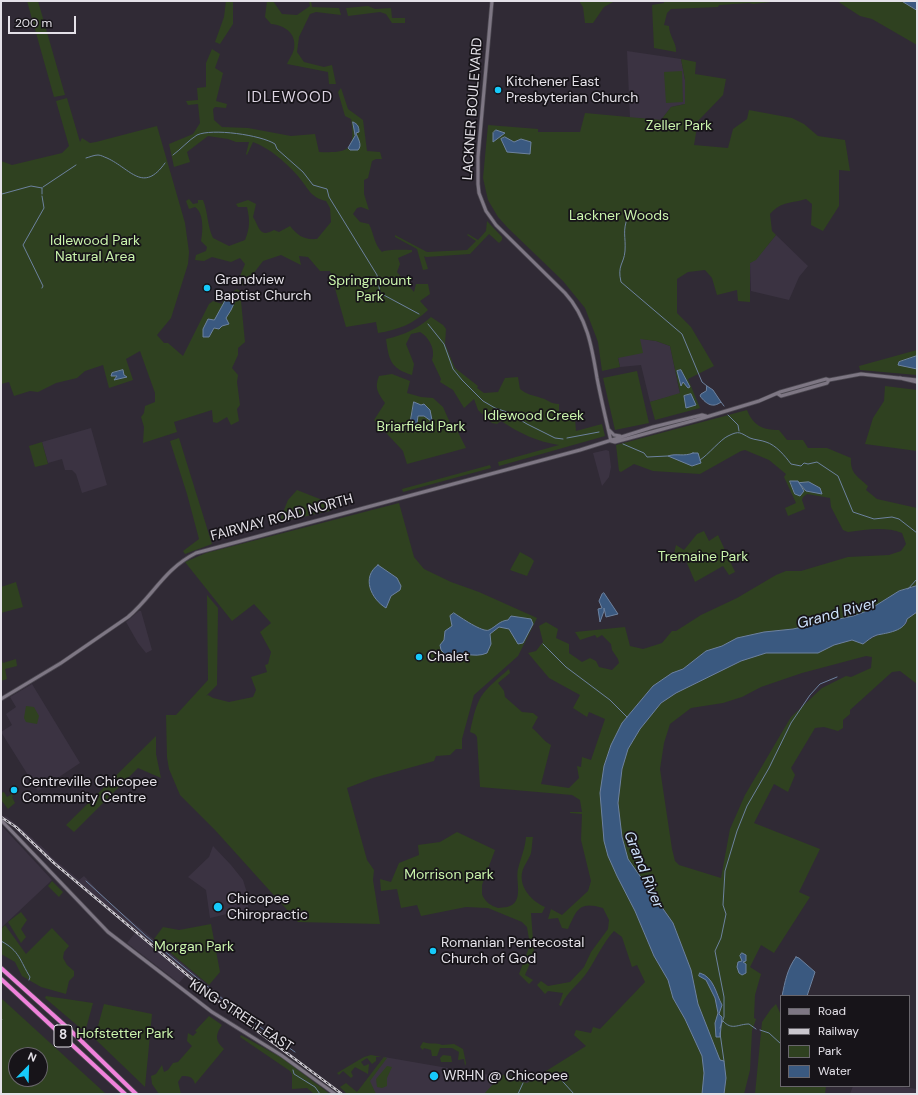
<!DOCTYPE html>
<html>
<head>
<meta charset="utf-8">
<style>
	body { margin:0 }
	#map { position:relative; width:918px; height:1095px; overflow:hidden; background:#302a35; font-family:"DM Sans",sans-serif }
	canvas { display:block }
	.frame { position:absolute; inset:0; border:2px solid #e4e1e8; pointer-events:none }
	.legend { position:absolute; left:780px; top:995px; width:130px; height:92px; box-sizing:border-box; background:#171419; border:1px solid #69666c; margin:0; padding:5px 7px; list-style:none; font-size:12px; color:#e4e1e8 }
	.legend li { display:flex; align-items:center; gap:8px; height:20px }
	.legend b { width:20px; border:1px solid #69666c }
	.north { position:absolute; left:8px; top:1047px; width:40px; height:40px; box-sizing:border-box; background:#171419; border:1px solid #69666c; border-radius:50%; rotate:23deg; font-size:11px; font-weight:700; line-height:16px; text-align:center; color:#e4e1e8 }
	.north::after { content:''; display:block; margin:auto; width:14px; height:18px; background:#16cafb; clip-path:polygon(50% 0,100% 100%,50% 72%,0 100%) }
	.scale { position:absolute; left:8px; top:16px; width:68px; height:18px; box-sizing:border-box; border:2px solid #e4e1e8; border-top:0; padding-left:5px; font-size:12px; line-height:14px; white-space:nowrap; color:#e4e1e8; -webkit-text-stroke:3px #171419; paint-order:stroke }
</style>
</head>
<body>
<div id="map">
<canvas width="918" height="1095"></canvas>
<div class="frame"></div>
<ul class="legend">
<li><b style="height:5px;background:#7e7784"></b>Road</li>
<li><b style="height:5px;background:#cac7ce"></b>Railway</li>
<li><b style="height:11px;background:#2f4120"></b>Park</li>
<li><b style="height:11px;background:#3a5980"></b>Water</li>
</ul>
<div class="north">N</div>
<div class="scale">200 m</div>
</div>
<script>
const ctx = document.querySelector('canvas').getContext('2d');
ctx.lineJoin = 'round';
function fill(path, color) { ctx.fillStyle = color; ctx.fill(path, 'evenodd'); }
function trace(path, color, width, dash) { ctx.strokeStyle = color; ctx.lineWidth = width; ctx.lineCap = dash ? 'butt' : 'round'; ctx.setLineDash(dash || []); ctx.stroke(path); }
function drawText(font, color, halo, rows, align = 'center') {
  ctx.font = font + ' "DM Sans",sans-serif'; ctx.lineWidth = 3.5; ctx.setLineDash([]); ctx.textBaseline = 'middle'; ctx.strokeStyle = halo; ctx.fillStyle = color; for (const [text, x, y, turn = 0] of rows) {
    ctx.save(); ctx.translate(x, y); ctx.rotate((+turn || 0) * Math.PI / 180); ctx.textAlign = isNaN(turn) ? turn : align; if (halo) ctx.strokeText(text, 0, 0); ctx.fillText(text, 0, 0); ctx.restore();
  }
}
fill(new Path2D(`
	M627,51l54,8 4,21v24l-14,3 -10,13 -31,-2z
	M776,235l32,31 -9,11 -10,23 -38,-9 -1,-28 6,-4z
	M630,337l26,4 14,5 10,48 -30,8 -9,-37 -21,2 -5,-25z
	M91,428l16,57 -25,8 -6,-19 -4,-4h-7l-3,-11 -14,4 -6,-21z
	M606,450l3,1 2,16 -2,10 -7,9 -9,-33z
	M139,611h2l11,39 -6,3 -8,-10 -12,-21z
	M32,684l48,79 -42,28 -37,-59 11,-7 -6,-11 10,-7 -6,-10z
	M1,815l6,2 16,13 26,23v2l30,25 5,-4 25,26 123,103 -4,6 -42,-36 -7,8 -52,-40 8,-10 -87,-73z
	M1,825l51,55 -51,48z
	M213,846l18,19 12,15 5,16v19l-21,-1 -17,4 -4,-28 -18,-13 21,-20z
	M384,1057l81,14 65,10 -14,13h-160z
	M853,1086h43l21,3v5h-67z`), '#3b3342');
fill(new Path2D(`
	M27,1h11l27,94 -11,2z
	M226,1h7v23l-13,20 -5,-2 9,-25z
	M267,1h6l9,13 15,1 13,-9 -1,-5h2l1,6 27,1 2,7 -25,-3 -6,2 -11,23 -2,15 7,10 20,5 8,-2 4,19h-7l-1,-12 -41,-8c2,-5 6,-10 7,-15 3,-15 -9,-24 -23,-25l-6,-7z
	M579,1h36l-11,6 -11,16h-8l-2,-16z
	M664,1h116l-27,3 -4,-1 -30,2 -1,2 -47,2 -4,4 -3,12 5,1c0,10 8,17 7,26l-22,-4 -2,-43 12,-2z
	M837,1h65l15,9v35l-45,-26 -12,-3z
	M368,6l7,3 16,-1 1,10h13v5h-13l-6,-9 -6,-2 -32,4 -2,-8z
	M212,49l8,5 -5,14 8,5 -7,28 11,3 -1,4 -11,-1 -2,2 1,11 8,7 26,1 43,8 24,-2 4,18c29,1 37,-1 32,-33l-6,-3 -7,-24 3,-4 7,21 15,11 4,31 13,1 2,7h-6l-4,2 -4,17 -4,2v14l5,16 -8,-3 -4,1 -4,6 7,8 9,2c5,10 5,20 13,28 5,-3 23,-2 30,-2v2l-14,6 2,6 -3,8 17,20 2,-8h12l2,10 -10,7 8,9c-15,14 -30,20 -50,23l-2,-11 -30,5 -16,-56h-10l-12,-14 -9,-1 2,9 -20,-10 -18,6 -19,25 -6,-5 7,-17 -5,-6 -9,4 -19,-5 -8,4 -9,-1 1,-5 10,-4 1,-4 -6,-6c2,-10 3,-28 -6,-34l-6,2 -3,-8 3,-2 4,5 5,-1v-3h5c5,12 4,25 10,38l16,8 16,-6c5,-12 5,-20 2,-33h-9l-2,-3 12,-4 8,4 -3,13c7,11 6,21 21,13l5,2 11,-6c8,10 14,14 27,13l14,-17 -1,-14 -4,-7c-17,-4 -18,-14 -29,-26 -13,-14 -26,-26 -44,-33l-6,13 -1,-1 3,-12h-13l-8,-3 -20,-3 -21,16 3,10 -16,5 -5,-23 24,-10 7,-11 -2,-19 -10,1 -2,-4 12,-1 -1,-12 9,-1v-24z
	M681,59l15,3 -1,12 31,5 -3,16 -25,26 -4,24 34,3 5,-19 14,-10 2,-9 43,8 12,6 14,12 27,4 5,31 -11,-1v36l-16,25 -12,-6 1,-21 -6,-5c-15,5 -23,1 -36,15l2,17 4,4 -20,25 -6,3v39l-12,-1 -1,-11 -20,5 -5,-17 -7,-8 -17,2 -11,7v34l14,14 23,39 -26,13 12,29 -45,12 -5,-18 30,-9 -10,-47 -14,-5 -16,-2 3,14 -25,5 2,9 -18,4 -4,-29 -13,-34 -22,-27 -55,-53 -10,-11 -10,-17 -5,-22 5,-53 50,4v3h42l5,-19 76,7 10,-13 14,-3v-24z
	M682,71l1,31 -17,1 -2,-31z
	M67,98l13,44 2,-4 8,5 6,-1 61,-16 28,97 4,29 -1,12 -17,54 -14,17 7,8h4l15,13 26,-52 4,-3 9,3 3,-7 12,-8 3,2 5,51 -7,6v7l-6,13 6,7 -1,7 3,23 -3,4 2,12 -8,4 -4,-8 -10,6 -4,-1 -1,-12 -38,12 3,10 -34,11 1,-16 -3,-10 3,-4 1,-7 10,-4v-9l-15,-42 -14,8 7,21 -24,8 -6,-23 -18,6 -8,7 -21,5 -18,9 -8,-1 -16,5 -5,-14 -8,2v-223l11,4 50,-12 7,-7 -13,-45z
	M487,221l15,16v3l-3,3 -10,-9 -19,20 -44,3 -2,-1 4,13 -5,1 -6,-21 -22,-12v-2l32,17 40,-2 9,-9 -9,-6 1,-1 10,6 8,-9z
	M431,317l12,8 3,4 -1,15 10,24 23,18 -1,2 7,5 14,-1 7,-14 13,-1 2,12c9,7 11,5 21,9 8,2 9,6 18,6v8h16l2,6 -2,1 1,12 26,-7 3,12 -106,30 -1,-4 61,-17c-21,-3 -40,-12 -58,-24l-4,3 -5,-1 -14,-13 -4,-11 -10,9 -11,-18 -13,-8 1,-3 -9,-19c4,-10 -3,-23 -12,-28l-9,2 -5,10 8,20 -2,11c-22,-7 -23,-15 -26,-36 18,-4 31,-10 45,-22z
	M917,350v25l-57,-5 -1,-4z
	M637,371l12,52 -34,7 -12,-52z
	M392,374l18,7 -3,12 14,4 12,1 10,9 8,18 5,3 10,20 -59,16 -4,-13 -29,-31 11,-17c-7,-10 -11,-15 -6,-27z
	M885,386l32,4v61l-52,-7 8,-26 11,-17z
	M747,410c6,15 15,20 32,20l8,10h16l5,8h19l24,10c-1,15 6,18 17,28l-2,4 11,9 40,9v78l-18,5 -32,20 -14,5 -60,13 -29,3 -27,6 -15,8 -16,5 -23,18 -11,4 -19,13 -31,37 -11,22 -7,21 -4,27 3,22 -1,12 6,29 27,55 19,45 14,24 5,18 12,21 17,37 2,17 -2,21h-218l11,-12 -3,-5 3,-3 18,2 2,4 12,3 59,-37 -12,-11 2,-5 15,3 2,-6 7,2 45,-47 -8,-17 -5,2 -10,-30 -8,-6c-11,12 -17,26 -26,40 -8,13 -21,20 -27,35l-2,-1 4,-12 -15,-2 -3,3 -8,-9 4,-4 7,5 22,-4 14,-15 7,-15 17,-23 1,-9 -6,-12c-24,-7 -26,1 -35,21l-6,-1 -4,-10 -10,1 3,-10 11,6 26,-24 3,-10 -10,-41 1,-26 -12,-1v-1h12l-2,-12 -8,-5 -92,-8 -3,-50 -2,-3 -5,-2c8,-37 10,-38 39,-63l1,4 -12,10 6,8 1,6 17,15 11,1 5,4 -6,11c8,6 11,13 19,17l-10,39 28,4 10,-10 -2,-12 4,1 1,-10 9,3 14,-41 -16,-7 -2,5 -14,-9 7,-13 -31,-17 -21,-25 8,-2 7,-9 -4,-16 7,-4 12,7 -2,9 13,6v9l13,9 8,-4 6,3 3,6 13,3 7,-7 -1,-4 -6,-9 -1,-6 -9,-9 -5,3 -2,-3 -15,5 -5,-8 50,-5 5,19 13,3 19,-6 10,-12h4l25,-16 36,-17 39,-23 10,-4h15l47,-14 41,-2 12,-4 5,-7 -4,-11c-18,-7 -36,-3 -54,-1l-5,-2 -12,-23 -1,-9 -23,-4 -4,3 -1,3 3,9 -17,7 -3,-8 11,-5 -12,-26 2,-3 -17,-14 -24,-10 -4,1 -41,23 -47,-3 -19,-7 -13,8 -2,-1 -3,-26zM693,453l-1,13 -19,-12 13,2z
	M179,438l33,106 -27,10 -2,-3 16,-12 -12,-45 -17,-53z
	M42,442l6,22 -13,3 -6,-21z
	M490,465l1,3 -88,24 -1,-3z
	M297,490l38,15 1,2 -6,4 -51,11 9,-22z
	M399,503l15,54 10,12 27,13 28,10 58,26 -19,38 -44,39 -12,44v10h-6l-6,6 -14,1 -2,5 -61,17 -26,10 20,72 7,10 -1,10 7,44 -82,-2 -83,-92 -35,-35 -11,-26 -2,-12 -1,-42h10l32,-35 -1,-85 11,13 -1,77 -11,11 2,-1 5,3 16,4 24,-5 3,-7 -5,-13 16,-5 -2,-7 3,-1 3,-12 -11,-20 11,-9 -17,-19 -22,17 -47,-59 21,-9z
	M704,531l5,10 9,-6 17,37 -6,3 -6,-9 -28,16 -11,-26 -11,2 3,-13 8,5 13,-16z
	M520,552l11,6 3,3 -7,15 -17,-6z
	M16,582l7,25 -22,6v-26z
	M917,612v72l-17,-13 -8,1 -42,38v4l-7,6v8l-5,3 -14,-4 -9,1 -24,40 4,7 -7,17 -14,-8 -20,39 66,26 -21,43 11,5 -36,56 -13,-8 -11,22 11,7 -6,21 -1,23 2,1 -4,12 -2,39 -6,24h-20l2,-16 -28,-74 -7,-34 -18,-47 -19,-29 -21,-26 -5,-9 -6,-22 -4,-34 4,-34 6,-21 12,-19 21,-26 15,-10 65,-32 25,-8h52l16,-8 19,-5 10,4c13,-10 29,-14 44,-21v-4zM866,656l6,1 -1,11 -20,9 -5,-1 -24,12 -31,29 -46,78 -15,34 -9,49 -42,-13 -4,-4 -3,-12 -12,-80 4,-26 6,-19 21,-16 32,-5 19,-6 19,-10 41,-14zM706,980c11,3 11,16 16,24l-3,10 2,4v13l-6,-33z
	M1,658l2,5 13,-4 1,7 -12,3 2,10 -6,2z
	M26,706l8,1 5,9 -2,8 -11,-2 -2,-4z
	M156,736v18l5,24 -23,-10 -64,64 -8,-7z
	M4,792l3,5 5,-3 1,2 -1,1 3,6 -7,6 -7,-9v-7z
	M457,832l38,18 -13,35v9c2,7 9,12 16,14 3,0 6,-1 9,-1 18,-4 8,-26 11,-38 3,-12 7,-20 8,-32h7c-1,5 -1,11 -2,16 -2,7 -8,13 -9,20 -3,15 11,29 23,34l-3,6h-11l3,41 -9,21 8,5 -4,4 -10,-10 11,-29 -3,-18 -5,-5 -34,-14 -22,-1 -45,9 -4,-11 -16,3 -4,-19 -16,2 -1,-12 11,3 8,-19 20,-8 -1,-10 22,-3z
	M52,881l11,11 -4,5 -11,-11z
	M21,912l6,8 -6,9 5,8 -5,6 -13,-21z
	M211,924l9,48 -11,13 -55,-46 9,-12 16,3z
	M5,925l21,29 26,-26 17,18 -5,6 -1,6 4,7 7,6v5l-5,5 -3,13 -25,-7 -19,-11 -7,-14 -14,-8v-25z
	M46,996l47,7 -8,29 -40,-34z
	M1,998l105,96h-105zM16,1055h24v24h-24z
	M104,1004l48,10 -7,73 -52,-50h2z
	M776,1004l5,11v71h45l-1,8h-70l7,-72 9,-13z
	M209,1016l13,9c-7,10 -7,16 2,24l-29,35c-2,-8 -7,-8 -13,-8l-4,6 3,12h-22l-7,-10 -1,-8 5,-2 6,-9 2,7 4,-2 5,-7 5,-1 14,-16 -5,-5 1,-8 5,3 4,-4 -2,-1z
	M241,1035l41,23 48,36h-16l-7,-6 -15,1v-15l-2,-3 -50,-34z
	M423,1042c7,3 14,0 19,3l12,-1 9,5 3,14 -1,3 -1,-7 -6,1 1,-8 -7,-4h-12l-3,8h-5l-1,-6 -7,-2 -1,2 -3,-3z
	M371,1055l11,2h-6v4l-4,3 -5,-6 -6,4 3,4 5,-2 -1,10 -13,-7 -4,5 2,4 -2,2 -8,-7 -4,4 -2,-2 27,-16z
	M443,1055l8,1 1,6h-11l-1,-4z
	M384,1057l3,1 -17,23 6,13h-29l-7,-7 6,-4 11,9z
	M387,1066l5,1 -5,11v8l-5,2 -5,-1 -1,-8z`), '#2f4120');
const water = new Path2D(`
	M902,1h15v9z
	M353,122c5,2 6,5 6,10l-3,1c1,4 7,12 2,17h-8l-2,-2 7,-12z
	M496,130l9,3 -12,9v-9z
	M505,137l9,5 7,-3 10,3 -1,12 -23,-2 -6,-13z
	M228,296l8,3 -5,11 -5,8 3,6 -7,2 -3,3 -5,-1 -5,9h-6v-8l5,-10 6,1z
	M917,356v13l-19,-4 1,-3z
	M123,370l1,5 3,2 -13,3 3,-4h-6l1,-3z
	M681,370l9,17 -2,1 -5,-6 -2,4 -4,-15z
	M707,386l6,4 8,12c-8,6 -14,3 -21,-6l1,-2 5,-3z
	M691,394l5,11 -10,3 -2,-12z
	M414,402l7,3 3,-1 6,6 2,10 -1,1 -7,-5h-6l-1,7 -7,2z
	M693,453h5l3,10 -9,3 -24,-10c8,-3 16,1 25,-3z
	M790,481h8l6,10 -4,5 -5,-2z
	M809,482l11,6 2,6 -16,-3 -7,-8z
	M378,565l19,13 4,8 -1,4 -9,6 -5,12c-15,-9 -25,-31 -8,-43z
	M917,586v26l-10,7c-2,12 -20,14 -30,16 -6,2 -10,6 -14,9l-11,-4 -18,5 -16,8h-52l-25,8 -65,32 -15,10 -21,26 -12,20 -6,20 -4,34 4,34 6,22 45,64 18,47 7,34 22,56 4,1 2,17 -2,16h-22l2,-21 -2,-17 -17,-37 -12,-21 -5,-18 -14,-24 -19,-45 -18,-35 -9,-20 -4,-15 -4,-48 4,-27 7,-21 11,-22 31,-37 19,-13 11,-4 23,-18 16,-5 15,-8 27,-6 29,-3 60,-13 14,-5 32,-20z
	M604,593l14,21 -12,3 -2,-9v3l-4,11 -2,-13 4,-1 -3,-7 3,-7z
	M454,613c6,4 29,20 35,17 8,-4 10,-9 19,-10l3,-4 20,3 2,5 -10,19 -5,1 -9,-15 -10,-2 -9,7 1,10 -4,9c-13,6 -27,-3 -40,3l-6,-6 -1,-5 4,-5 1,-9 7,-5 -2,-10z
	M742,953l4,2v6l-3,1 3,2v9l-4,2 -3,-2 -2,-6 1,-5 4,-1 -2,-5z
	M796,957l3,1 16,14 -8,24h-25c3,-14 5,-27 14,-39z
	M700,973c14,4 16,21 22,32l-3,9 3,3 -2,20h-4l-1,-14 3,-10 -3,-15 -9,-18 -7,-4z`);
fill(water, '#3a5980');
trace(water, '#6d829f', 1);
trace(new Path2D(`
	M173,155c8,-6 16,-15 24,-20 15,-7 64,0 78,9l2,5 26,23 10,13 14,4 2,8 48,78 3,18 39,21
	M86,158c4,-1 8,-3 12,-3 3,0 6,2 9,3 24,11 36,36 58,5
	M43,187l33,-22
	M42,188v6
	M2,194l29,-8 11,2
	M637,211l-9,5c-6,16 -2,20 -3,35 -1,13 -8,14 -4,31l61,52 20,48 5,4
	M42,288l1,-2 -20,-41 21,-37 -2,-12
	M428,324l16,20 9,25 9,11 21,21 12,7 12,4 20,12 28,14 8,1
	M721,402l3,4
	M728,415l10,10 1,6
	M567,438l32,-6
	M623,444l21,9 3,4 21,-1
	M700,460c8,-5 21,-21 28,-24 12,-6 12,-3 22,2 5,2 11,2 16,4 10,3 19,14 25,22l10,2 3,-3 4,1 9,-2 21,14 15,36 21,7 18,-2 7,2 18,14
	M908,589l9,-10
	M543,644l23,23 44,33 17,17
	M86,881l60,55 84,69
	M1,941c19,10 19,20 29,36l-1,3
	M239,1012l56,40
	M1,1021l1,-1
	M723,1021c9,10 15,3 26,3l7,5
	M720,1028l4,-11v-20l-9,-46 6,-13 5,-24 -3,-9 2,-34 12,-40 10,-25 22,-38 22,-45 19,-28 10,-11 17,-7
	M760,1030l9,3 12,11
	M720,1033l4,28
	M1,1045v17
	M293,1070l1,4 21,13 5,7
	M556,1074l18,20
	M518,1094l5,-11`), '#6d829f', 1);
const secondary = new Path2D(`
	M492,1l-14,156v27l1,9 7,18 10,14 69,68c22,24 27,54 32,85 4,21 9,42 14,63
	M900,378l17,4
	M778,394l3,2 46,-13 2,-3 32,-6 56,6
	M609,430l5,5 6,1
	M611,441l4,1 88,-24 56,-17 21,-9 46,-13 3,1
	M1,699l60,-36 67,-46c25,-21 36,-48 68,-64l384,-103 73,-23 49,-12 4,1
	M1,820l107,112 104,80 69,43 54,39`);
const highway = new Path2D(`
	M1,968l70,63 65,63
	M1,979l124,115`);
trace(secondary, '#4d4952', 4.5);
trace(highway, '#4d4952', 5.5);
trace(secondary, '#7e7784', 3);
trace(highway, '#f082db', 4);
const rail = new Path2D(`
	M1,817l15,10 38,36 175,147 113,84`);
trace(rail, '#cac7ce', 2.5);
trace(rail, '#171419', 1, [3]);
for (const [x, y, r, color] of [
	[498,90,4,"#16cafb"],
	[207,288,4,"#16cafb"],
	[419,657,4,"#16cafb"],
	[14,790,4,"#16cafb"],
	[218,907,5,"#16cafb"],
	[433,951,4,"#16cafb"],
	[434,1076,5,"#16cafb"]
]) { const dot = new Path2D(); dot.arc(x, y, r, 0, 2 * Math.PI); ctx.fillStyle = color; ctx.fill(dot); trace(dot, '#171419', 1.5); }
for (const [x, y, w] of [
	[63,1036,18]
]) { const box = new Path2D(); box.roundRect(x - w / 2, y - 11, w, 22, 3); ctx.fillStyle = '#171419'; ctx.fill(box); trace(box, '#e4e1e8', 1); }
drawText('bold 13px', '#e4e1e8', null, [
	["8",63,1036]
]);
drawText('14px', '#e4e1e8', '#171419', [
	["Kitchener East",506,82],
	["Presbyterian Church",506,98],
	["Grandview",215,280],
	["Baptist Church",215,296],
	["Chalet",427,657],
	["Centreville Chicopee",22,782],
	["Community Centre",22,798],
	["Chicopee",227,899],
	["Chiropractic",227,915],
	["Romanian Pentecostal",441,943],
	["Church of God",441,959],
	["WRHN @ Chicopee",443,1076]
], 'left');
drawText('14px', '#e4e1e8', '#171419', [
	["LACKNER BOULEVARD",473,109,-86],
	["FAIRWAY ROAD NORTH",282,518,-15],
	["KING STREET EAST",241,1016,33]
]);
drawText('14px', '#caf4ac', '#171419', [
	["Zeller Park",679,126],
	["Lackner Woods",619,216],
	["Idlewood Park",95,241],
	["Natural Area",95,257],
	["Springmount",370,281],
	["Park",370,297],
	["Idlewood Creek",534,416],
	["Briarfield Park",421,427],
	["Tremaine Park",703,557],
	["Morrison park",449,875],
	["Morgan Park",194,947],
	["Hofstetter Park",125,1034]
]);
ctx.letterSpacing = '1px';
drawText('15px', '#dcd4e2', '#171419', [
	["IDLEWOOD",290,98]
]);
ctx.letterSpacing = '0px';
drawText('italic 15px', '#cce0fa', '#171419', [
	["Grand River",837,614,-15],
	["Grand River",643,870,68]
]);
</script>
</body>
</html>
